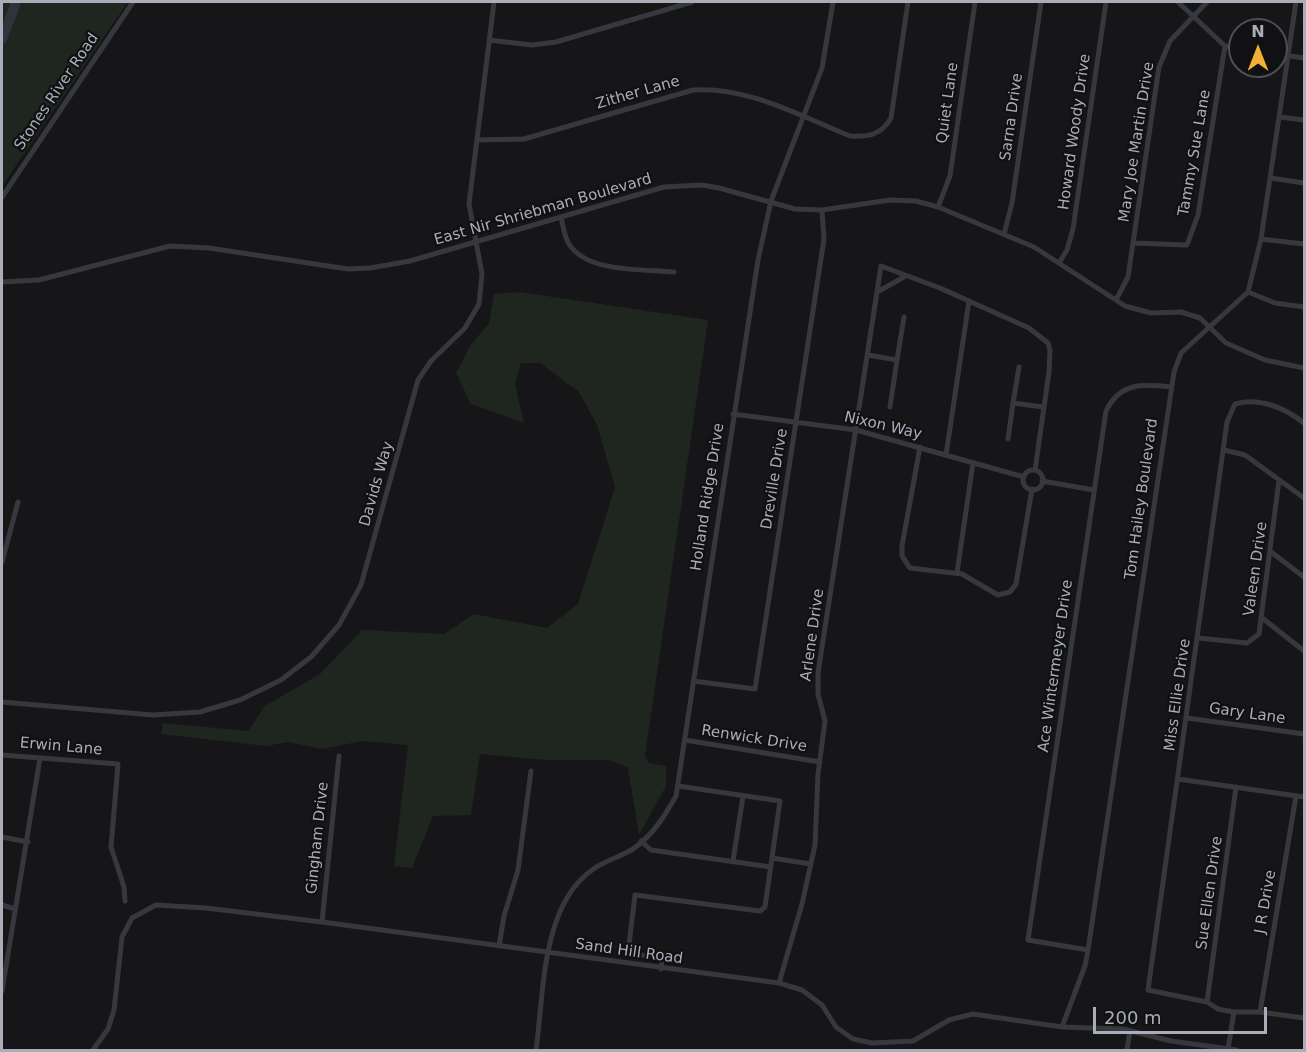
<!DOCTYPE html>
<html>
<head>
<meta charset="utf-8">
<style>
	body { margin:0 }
	#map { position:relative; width:1306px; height:1052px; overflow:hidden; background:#161618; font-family:"DejaVu Sans",sans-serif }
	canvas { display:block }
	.frame { position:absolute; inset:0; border:3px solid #a8adb8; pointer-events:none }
	.north { position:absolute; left:1228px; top:18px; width:60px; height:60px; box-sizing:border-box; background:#111113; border:2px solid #4d4f55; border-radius:50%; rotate:0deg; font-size:16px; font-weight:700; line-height:24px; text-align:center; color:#a8adb8 }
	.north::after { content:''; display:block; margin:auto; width:21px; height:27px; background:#f2b134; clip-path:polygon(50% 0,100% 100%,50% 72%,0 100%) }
	.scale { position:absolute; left:1093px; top:1007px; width:174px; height:27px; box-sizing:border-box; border:3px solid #a8adb8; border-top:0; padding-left:8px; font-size:18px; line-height:21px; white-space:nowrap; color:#a8adb8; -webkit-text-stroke:4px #111113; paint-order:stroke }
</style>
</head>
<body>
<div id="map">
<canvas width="1306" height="1052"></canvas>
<div class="frame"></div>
<div class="north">N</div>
<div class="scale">200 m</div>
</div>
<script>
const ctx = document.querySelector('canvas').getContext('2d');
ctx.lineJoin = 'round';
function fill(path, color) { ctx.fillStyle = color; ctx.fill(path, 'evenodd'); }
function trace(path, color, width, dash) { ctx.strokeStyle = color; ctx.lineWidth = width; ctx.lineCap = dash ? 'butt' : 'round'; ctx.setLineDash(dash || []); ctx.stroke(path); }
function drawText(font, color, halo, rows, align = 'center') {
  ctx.font = font + ' "DejaVu Sans",sans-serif'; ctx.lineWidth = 4.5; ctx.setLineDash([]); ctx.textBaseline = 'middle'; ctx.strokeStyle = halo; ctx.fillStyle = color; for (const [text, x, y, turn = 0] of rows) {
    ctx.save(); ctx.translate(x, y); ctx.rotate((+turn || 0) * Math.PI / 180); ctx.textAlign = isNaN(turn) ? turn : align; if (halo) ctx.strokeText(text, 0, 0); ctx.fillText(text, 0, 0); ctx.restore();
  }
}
fill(new Path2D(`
	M2,2h126l-126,184z
	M520,292l188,28 -63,436 4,7 17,3v20l-27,49 -11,-67 -18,-8h-63l-67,-6 -9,61 -38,1 -21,52 -18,-2 14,-121 -45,-4 -41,8 -34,-7 -22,4 -105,-12 2,-11 85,8 17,-25 55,-32 42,-44 82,4 30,-20 73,14 31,-24 37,-117 -18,-62 -18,-33 -39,-29h-19l-6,21 9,39 -53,-19 -15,-31 14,-27 19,-23 5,-29z`), '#1e261f');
trace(new Path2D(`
	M2,39l13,-34`), '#2c353c', 10);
trace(new Path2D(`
	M1178,2l47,44 15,3
	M489,40l43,5 24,-3 136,-40
	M1276,54l28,4
	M1280,117l24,3
	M477,140l47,-1 169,-49c54,-4 107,26 157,46 19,1 31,-1 41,-18l17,-116
	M1270,178l34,5
	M2,197l131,-195
	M938,207l12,-31 25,-174
	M561,217c2,8 3,19 8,27 18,29 74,25 105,28
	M1004,234l8,-31 29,-201
	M1261,239l43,5
	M1133,243l54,2 11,-30 27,-169
	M1059,263l8,-13 6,-21 33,-227
	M2,282l37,-2 131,-34 39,2 139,21 22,-1 40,-7 254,-74 38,-2 17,3 76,21 27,1 68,-10 26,1 22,6 96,40 91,59 26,7 30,-1 19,6 26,25 39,17 39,8
	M879,291l25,-14
	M1248,292l27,11 29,4
	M1116,300l12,-23 31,-210 11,-26 37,-39
	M868,355l29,5 7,-43
	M1013,403l6,-36
	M890,407l7,-47
	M733,414l123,16 168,47
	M1304,423c-19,-15 -44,-26 -69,-19l-8,18 -79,568 59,12 11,7 16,3h26l44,6
	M1008,439l5,-36 30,4
	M920,447l-18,99v10l8,12 52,6 36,21 12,-3 6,-8 16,-95
	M1224,450l21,5 59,43
	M946,455l23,-154
	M1023 480a10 10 0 1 1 20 0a10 10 0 1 1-20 0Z
	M1042,481l52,9
	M1271,552l33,25
	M2,562l16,-60
	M957,573l16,-110
	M1261,617l43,34
	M1198,638l49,5 12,-9 20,-154
	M693,681l62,8 69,-450 -2,-29
	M2,702l151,13 47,-3 40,-12 41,-20 30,-23 28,-32 22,-40 57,-205 13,-19 34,-33 14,-24 3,-30 -13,-70 25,-202
	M1187,718l117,16
	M685,740l135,22
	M2,755l116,9 -7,83 13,40 1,14
	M1178,779l126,18
	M2,837l26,5
	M641,841l10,9 120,17
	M772,858l39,6
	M733,861l10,-65
	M2,905l13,4
	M322,922l17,-166
	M499,946l5,-30 14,-46 13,-99
	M1088,950l-60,-10 78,-529c14,-29 37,-27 65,-24
	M661,969l1,-11 -34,-5 7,-58 125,16 5,-4 15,-106 -102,-15
	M779,983l23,-79 13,-59 3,-71 7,-53 -7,-27v-21l63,-407 59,22 89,40 19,15 2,8 -1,21 -14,98
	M2,991l38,-233
	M1207,1002l29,-215
	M1260,1012l36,-216
	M1062,1027l23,-61 3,-16 86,-578 7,-19 67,-61 13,-53 35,-237
	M1228,1049l6,-37
	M93,1050l15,-21 6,-19 8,-73 10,-19 24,-13 50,3 116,14 457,61 23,7 20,15 14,22 17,12 19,4 41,-2 36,-21 24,-6 89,13 61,2 48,12 66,9
	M536,1050c8,-56 5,-144 56,-180 12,-9 28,-13 41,-21 20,-14 31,-32 43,-53l82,-536 13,-59 51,-133 11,-66
	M1127,1050l3,-19`), '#37383d', 5);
drawText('15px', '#a8adb8', '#111113', [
	["Stones River Road",57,92,-56],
	["Zither Lane",638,93,-16],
	["Quiet Lane",948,103,-82],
	["Sarna Drive",1012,117,-82],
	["Howard Woody Drive",1075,132,-82],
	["Mary Joe Martin Drive",1137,142,-81],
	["Tammy Sue Lane",1195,153,-80],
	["East Nir Shriebman Boulevard",543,210,-16],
	["Nixon Way",883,426,13],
	["Dreville Drive",775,479,-81],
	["Davids Way",377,484,-74],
	["Holland Ridge Drive",708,497,-81],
	["Tom Hailey Boulevard",1142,499,-82],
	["Valeen Drive",1256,569,-82],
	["Arlene Drive",813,635,-82],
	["Ace Wintermeyer Drive",1056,666,-82],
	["Miss Ellie Drive",1178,695,-82],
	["Gary Lane",1247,714,8],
	["Renwick Drive",754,739,9],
	["Erwin Lane",61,747,5],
	["Gingham Drive",318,838,-84],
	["Sue Ellen Drive",1210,893,-82],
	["J R Drive",1266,902,-80],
	["Sand Hill Road",629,952,8]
]);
</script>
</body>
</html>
